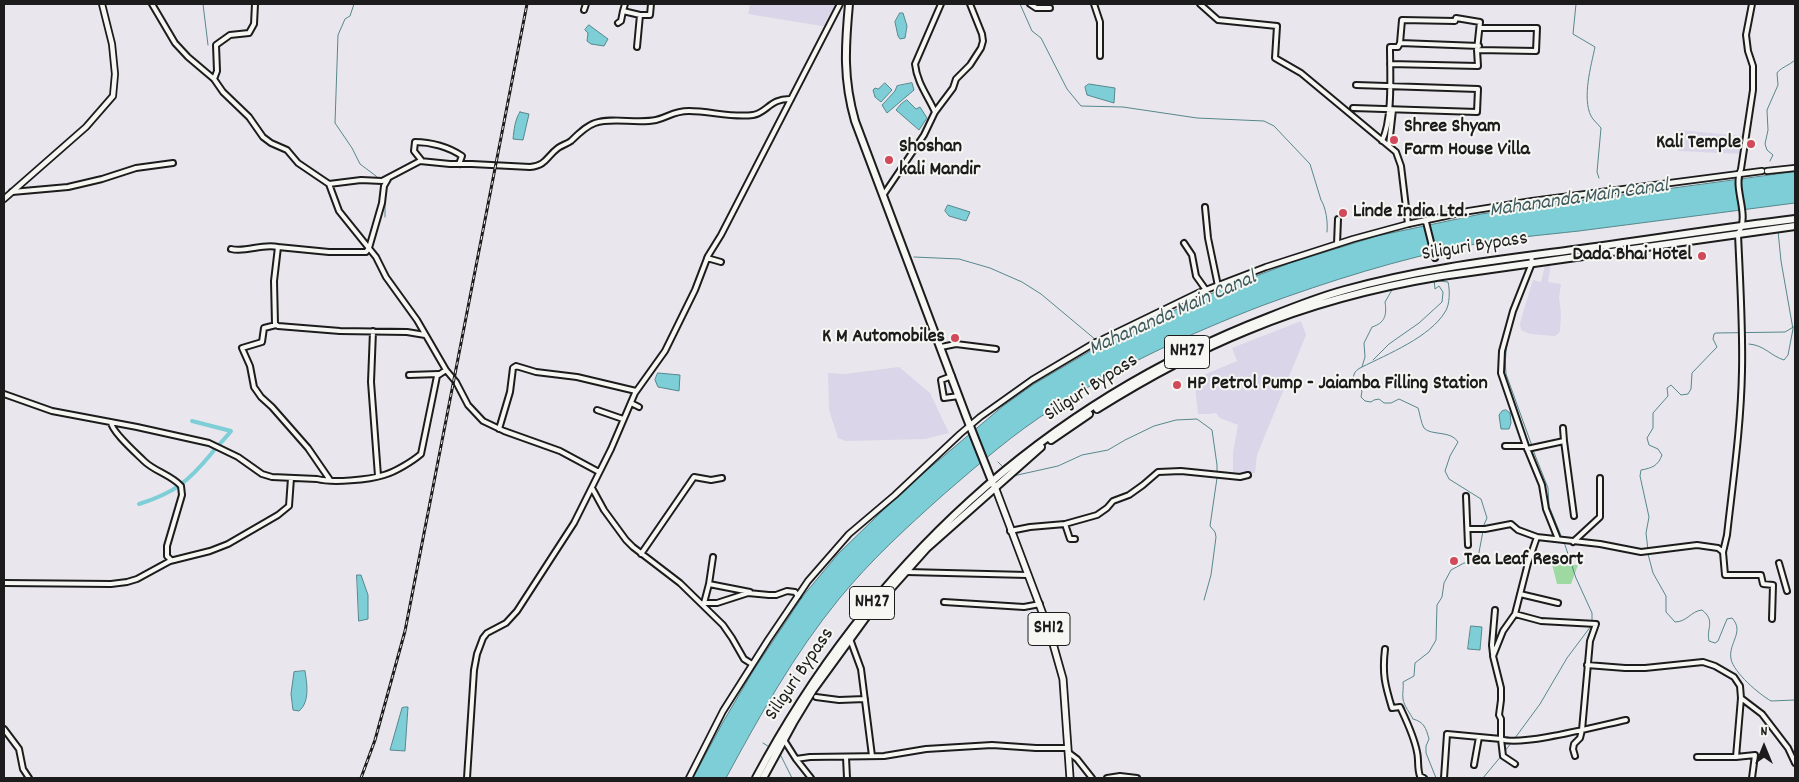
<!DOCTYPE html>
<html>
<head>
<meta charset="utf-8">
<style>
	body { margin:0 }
	#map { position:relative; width:1799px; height:782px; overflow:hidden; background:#e9e7ed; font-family:Dekko,sans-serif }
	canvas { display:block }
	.frame { position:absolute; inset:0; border:5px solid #1c1c1c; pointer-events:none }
	.north { position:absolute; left:1739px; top:722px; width:50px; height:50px; -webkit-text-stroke:4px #f6f6f2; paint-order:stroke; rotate:0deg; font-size:14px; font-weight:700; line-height:20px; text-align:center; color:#1c1c1c }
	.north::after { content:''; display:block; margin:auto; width:18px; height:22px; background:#1c1c1c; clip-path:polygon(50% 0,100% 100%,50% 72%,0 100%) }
</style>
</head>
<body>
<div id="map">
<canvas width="1799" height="782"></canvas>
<div class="frame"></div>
<div class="north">N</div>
</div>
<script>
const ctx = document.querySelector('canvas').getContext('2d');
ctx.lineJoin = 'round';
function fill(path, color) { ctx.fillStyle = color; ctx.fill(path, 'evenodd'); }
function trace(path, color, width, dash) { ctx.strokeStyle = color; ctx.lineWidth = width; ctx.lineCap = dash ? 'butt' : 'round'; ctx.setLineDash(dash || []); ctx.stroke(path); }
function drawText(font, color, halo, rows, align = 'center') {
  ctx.font = font + ' Dekko,sans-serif'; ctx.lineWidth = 4; ctx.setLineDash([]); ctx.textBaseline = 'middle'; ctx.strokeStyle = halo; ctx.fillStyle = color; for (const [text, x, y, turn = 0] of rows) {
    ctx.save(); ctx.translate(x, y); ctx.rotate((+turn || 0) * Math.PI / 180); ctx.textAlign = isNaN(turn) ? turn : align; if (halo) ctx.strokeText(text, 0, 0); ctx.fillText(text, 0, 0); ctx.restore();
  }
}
fill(new Path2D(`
	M750,4h86l-8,23 -80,-13z
	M1679,130l64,6 -2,18 -63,-3z
	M1551,264l-3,18 13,2 -2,13 2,17 -1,17 -2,3 -3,2 -25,-2 -9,-4 -1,-6 4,-15 9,-29 8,2 4,-17z
	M1301,321l5,14 -49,120 -2,18 -15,3 -7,-4v-19l5,-28 -18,-7 -4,-5 -6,1h-12l-4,-35 43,-18 -5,-13z
	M899,367l31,26 19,40 -24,6 -79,2 -8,-3 -9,-28 -1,-37 17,1z`), '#dad5e8');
fill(new Path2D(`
	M1552,564l26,1 -7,19h-14z`), '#9dd9a0');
const water = new Path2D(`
	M900,13h3l4,13 -2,12 -5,1 -2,-3 -3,-14z
	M589,25l19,14 -4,7 -13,-2 -4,-3 1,-8 -3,-3z
	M885,83l7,7 -11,12 -6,-5 -2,-7 2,-2 3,1z
	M912,83l2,7 -27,23 -5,-8 13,-14 2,-5z
	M1089,84l26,4 -1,15 -27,-8 -2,-8z
	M907,100l9,9 4,-2 7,11 -8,12 -23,-20 5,-6z
	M520,112l9,2 -6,26 -10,-1c1,-9 2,-20 7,-27z
	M1795,172v31c-72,9 -144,19 -216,28 -36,4 -73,7 -109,14 -71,14 -141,36 -209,61 -72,28 -142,60 -207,102 -40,25 -75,56 -111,87 -37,33 -73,66 -104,104 -45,55 -80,118 -113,179h-33l30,-56 32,-54 48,-72 35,-42 69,-67 96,-81 31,-22 75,-44 108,-49 73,-28 87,-27 104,-22z
	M948,205l22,7 -4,9 -17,-5 -4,-5z
	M658,373l22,2 -1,16 -21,-4 -3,-7z
	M1506,410l4,3 1,10 -2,6h-8l-2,-14 3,-4z
	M357,575h4l7,20v24l-9,2z
	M1471,626l11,1 -2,23 -12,-1z
	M305,671c2,13 5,31 -6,40l-6,-1 -2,-16 3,-22z
	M405,707h3l-3,44 -15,-1 12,-42z`);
fill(water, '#7dced6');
trace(water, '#56878c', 1);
trace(new Path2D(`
	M203,4l5,41
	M354,4l-4,12 -5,3 -7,16 -3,88 17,25 8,16 16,12 2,3
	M1020,4l12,27 9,7 26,51 14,17 42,1 74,11 67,3 10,5 36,38 11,36c5,8 7,22 6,32
	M1576,4l-3,30 22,13c-4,19 -13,51 -4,69 2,4 7,8 10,12l-4,44 2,6
	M1770,161l3,-6 -6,-5 -2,-6 3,-14 -1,-20 11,-25 -1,-12c3,-5 13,-8 18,-13
	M381,183v10
	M383,199l2,4v14
	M914,257l45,2 31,9 32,14 19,12 55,46
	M1392,290l-7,12c2,13 0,21 -13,25l-8,16 1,14 -3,10c-9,4 -9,9 -9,18l5,2 4,4 -1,6 4,4 6,1 3,-2 5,-1 5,4h7l8,-4 19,9c2,6 3,15 6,20 7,8 27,2 34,14l-8,14 -5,15 4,8 32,20 6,19 -4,9
	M1749,344c15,1 22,12 35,16l4,-5 5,-26 -12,-68 -3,-30
	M1373,360l16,-16 30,-21 23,-21 1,-10 -4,-6 -4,3 -1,-9
	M1362,367c26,-13 68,-30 83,-55 5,-7 5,-22 3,-30l-9,-1 -1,-2
	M1532,446l-26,-72c-4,-37 14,-76 29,-109
	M1533,450l15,38 1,18 13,32
	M998,462l7,7
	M1013,476l45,-10 24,-11 26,-5 17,-10 29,-14 22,-6 21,-1 15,11 5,35v13l-7,48 5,6 1,5 -5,38 -7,25
	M1564,542l12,36 16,35v9
	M1648,550l-2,-17 3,-16 -9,-41 1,-6c11,-2 17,-4 21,-15l-4,-6 -9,-4 -2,-7 6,-10v-15l15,-17 -1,-8 4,-3 10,10 7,-1 3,-5 1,-16 25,-26 -4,-8 1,-5 2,-1 69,-1 10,-6
	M1648,554l5,19 13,23v16l9,10c12,0 16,-11 27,-12 14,11 4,18 7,31l6,2 3,-2 9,-22 5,-1c13,14 -4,25 -1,41 3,14 28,35 40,42l24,-1
	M1515,738l25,-34 27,-46 24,-32
	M763,743l8,5
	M1504,752l8,-10
	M780,754l12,24
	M1436,778l-10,-25v-7l3,-7c-3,-11 -5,-17 -16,-20 -3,-6 -9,-13 -10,-20 -1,-6 1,-11 0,-17l11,-6 1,-13 14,-11 7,-12 1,-35 5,-8 2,-14 7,-13 13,-7h13l6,-32
	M1483,778l19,-23`), '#56878c', 1);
trace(new Path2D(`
	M139,504c35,-11 49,-22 72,-50 6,-8 14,-15 20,-23l-39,-10`), '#7dced6', 4);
const minor = new Path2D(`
	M152,4l23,39 13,14 26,22 9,13 26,25 14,20 8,6 16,7 11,13 31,21 32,-4 21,1 38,-20 30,3h22l58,3c17,-2 16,-10 28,-19 4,-3 9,-4 13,-7 7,-7 15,-15 24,-18 17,-6 42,1 61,-3 13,-3 17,-9 33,-9 21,0 43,7 64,4 14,-2 17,-17 38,-16
	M625,4l-2,7 17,4 -3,32
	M1030,4l6,4h14
	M1094,4l6,18v34
	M1200,4l18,16 59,6 -2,32 26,15 95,79 5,14 7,58
	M584,10l2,-6
	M640,15h10l1,-11
	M618,23l3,-2 2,-10
	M1477,50l59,1 1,-23h-57
	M1390,64l88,2 -1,-16 3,-28 -24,-4 -1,3 -53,-1 -2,23
	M214,79l3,-8 -1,-26 14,-10 19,-2 5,-9 1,-20
	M1353,108l124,4 1,-23 -122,-4
	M935,112c-7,-16 -18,-29 -20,-48l26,-60
	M1382,141c11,-22 8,-69 8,-94h8l2,-4 79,3
	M1389,145l4,-35
	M422,161l-8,-10 1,-9c16,0 34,5 47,14l-3,8
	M388,179l-4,7 -2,17 -13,45 -3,4h-37l-51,-5 -4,34 1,43 3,2 62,5 67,1 18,3
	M329,184l10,27 37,46 10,20 31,43 29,50
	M12,192l56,-5 34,-8 34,-11 37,-5
	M884,194l40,-59 11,-23 18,-24 3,-9 14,-14 11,-17 2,-7 -1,-7 -12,-30
	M1205,207l3,31 10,48
	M1423,221l3,1 9,36
	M1184,243l8,12 4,21 10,14
	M1337,244l1,-25
	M231,249c15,4 31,-6 47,-2
	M1531,255l1,8 -19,48 -11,40 -1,22 25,73 16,39 4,24 12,30
	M707,258l14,4
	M276,325l-12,3 -2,14 -20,6 8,18 4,21 7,10 11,10 36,41 22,32
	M373,331l-2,51 7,94
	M941,347l15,-3 40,5
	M409,375l30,-1
	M952,376l-11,4 3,18 15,-2
	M4,394l48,17 85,16 72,16 29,14 24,17 10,3 45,2c15,4 52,1 67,-4 11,-3 29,-14 37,-21l16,-78 9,-6 10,12 12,23 15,16 21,10 56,20 39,21
	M631,403l8,4
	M597,410l26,9
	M111,422c0,9 26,32 33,39 10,10 27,14 37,25l1,9 -15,51v10l4,4
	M499,429l11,-37 3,-24 3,-2 20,6 41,5 59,14
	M1564,441l10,75
	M1505,446h21
	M1527,449l37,-8 -1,-13
	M592,488l12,22 22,30 7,7 47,36 43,42 9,13 12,21 8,5
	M1466,496l2,49
	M1065,524l5,15h5
	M1469,529h16l26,-5 7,6 19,7 63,7 41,8 56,-7 21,3 5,4 2,23h36l2,9 10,1 -1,34
	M1010,531l20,-4 35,-3 32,-9 10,-7 6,-7 16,-6 14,-10 15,-13 23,-1 59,6 8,-2
	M1573,542l27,-25v-39
	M1723,552l4,-17c6,-54 14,-109 15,-164 1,-45 -2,-91 -4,-137 13,-20 -6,-44 3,-65l12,-79v-24l-5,-15 -2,-16 6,-31
	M641,554l53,-77 17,3 11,-2
	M1779,563l8,28
	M907,572l120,3
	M4,583l107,1 16,-2 10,-3 33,-18 40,-10 18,-7 50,-29 11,-9 2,-28
	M709,584l41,8
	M1520,594l38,9
	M944,602l80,5 16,-3
	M703,603h1l5,-19 4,-27
	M704,603h13l31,-10 21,2h7l11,-4 8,1 3,4
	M1515,614l26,7 55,3 -6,17 -8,89 -2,8 -6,6 -1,5 2,7
	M850,639l11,30 11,87
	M1385,649c-3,25 0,36 7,59l8,-1c7,15 14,29 17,45 2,8 0,16 3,24l4,2
	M1493,654l-1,-9 3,-35
	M1587,665l38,3h20l58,-6 12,4 19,11 6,9 1,12 -5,59 19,-2 -3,23
	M816,697l23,3 26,-1
	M1741,698l21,16 26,34 7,15
	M4,729l15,20 4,20 6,9
	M784,740l12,19 14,-2 74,-1 42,-7 66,-4 44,3h32
	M1069,753l8,6 15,19
	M846,757l1,21
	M1697,757h39
	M796,759l15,19
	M1515,764l-12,-8 -2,-17c19,8 101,-14 125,-19
	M1474,765l5,-28
	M467,778l7,-108 3,-16 6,-16 4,-5 19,-10 11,-12 57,-88 37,-74 24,-56 30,-42 30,-61 13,-34 13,-21 119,-231
	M1107,778l13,-2 17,2
	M1444,778l3,-44 54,5v-20l-2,-4 2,-15v-12l-8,-32 10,-25 12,-17 13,-51 9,-26`);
const tertiary = new Path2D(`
	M1767,171l28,-3
	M4,199l82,-72 27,-31 2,-22 -3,-30 -10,-40
	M1099,341l99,-48 68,-26 87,-28 55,-15 61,-13 63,-10 230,-30
	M689,778l34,-67 45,-71 40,-59 41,-47 46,-39 65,-61 20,-17 52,-37 64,-38`);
const primary = new Path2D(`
	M995,487l55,146 13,46 7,99`);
const trunk = new Path2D(`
	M849,4c-4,43 -6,75 6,117l111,295 27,68
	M1097,409c48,-30 99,-58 151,-79 62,-26 128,-43 194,-54l353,-50
	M1051,440l38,-26
	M756,778c113,-212 287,-374 513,-461 25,-10 50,-20 76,-27 74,-21 152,-30 228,-40 74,-10 148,-22 222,-31
	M763,778l30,-55 20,-33 56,-77 58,-65 114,-101`);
trace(minor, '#1c1c1c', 8);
trace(tertiary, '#1c1c1c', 8);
trace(primary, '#1c1c1c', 9);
trace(trunk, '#1c1c1c', 10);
trace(minor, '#f6f6f2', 4);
trace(tertiary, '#f6f6f2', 4.5);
trace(primary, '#f6f6f2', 5.5);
trace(trunk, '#f6f6f2', 6);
const rail = new Path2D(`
	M361,778l14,-38 30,-109 122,-627`);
trace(rail, '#1c1c1c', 3);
trace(rail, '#f6f6f2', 1, [4]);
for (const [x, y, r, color] of [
	[1394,140,5,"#d1495b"],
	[1751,144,5,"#d1495b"],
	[889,160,5,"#d1495b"],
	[1343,213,5,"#d1495b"],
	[1702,256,5,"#d1495b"],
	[955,338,5,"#d1495b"],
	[1177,385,5,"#d1495b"],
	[1454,561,5,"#d1495b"]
]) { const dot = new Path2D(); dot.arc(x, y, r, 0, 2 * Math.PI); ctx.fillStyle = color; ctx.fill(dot); trace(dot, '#f6f6f2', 2); }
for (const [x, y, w] of [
	[1187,352,45],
	[872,603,45],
	[1049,629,42]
]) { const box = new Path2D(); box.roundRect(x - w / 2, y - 16.5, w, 33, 4); ctx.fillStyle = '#f6f6f2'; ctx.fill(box); trace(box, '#1c1c1c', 1); }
drawText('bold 19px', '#1c1c1c', null, [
	["NH27",1187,352],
	["NH27",872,603],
	["SH12",1049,629]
]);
drawText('bold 20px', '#1c1c1c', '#f6f6f2', [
	["Shree Shyam",1404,128],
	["Farm House Villa",1404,151],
	["Kali Temple",1741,144,"right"],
	["Shoshan",899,148],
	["kali Mandir",899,171],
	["Linde India Ltd.",1353,213],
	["Dada Bhai Hotel",1692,256,"right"],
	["K M Automobiles",945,338,"right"],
	["HP Petrol Pump - Jaiamba Filling Station",1187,385],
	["Tea Leaf Resort",1464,561]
], 'left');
drawText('20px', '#1c1c1c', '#f6f6f2', [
	["Siliguri Bypass",1475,248,-9],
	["Siliguri Bypass",1092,389,-33],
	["Siliguri Bypass",801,675,-56]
]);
drawText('italic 21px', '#3e5a5d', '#f6f6f2', [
	["Mahananda Main Canal",1579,200,-8],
	["Mahananda Main Canal",1173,315,-24]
]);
</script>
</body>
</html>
